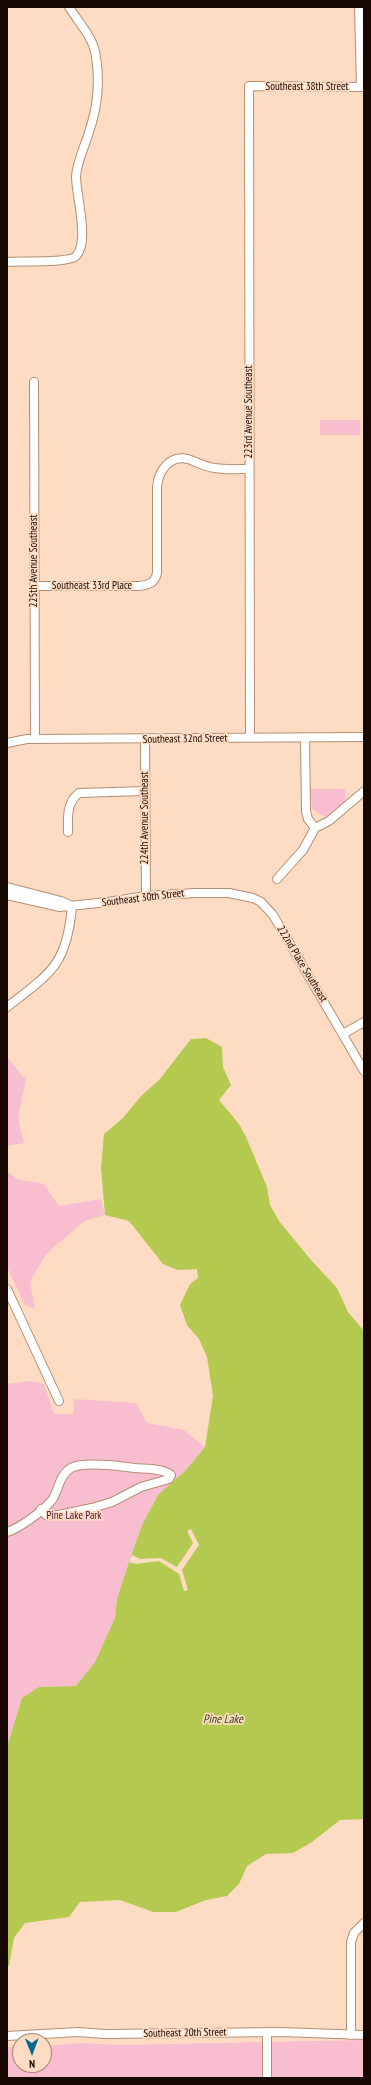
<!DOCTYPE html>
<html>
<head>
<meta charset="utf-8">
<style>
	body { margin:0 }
	#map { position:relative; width:371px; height:2085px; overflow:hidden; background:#fedcc3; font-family:"PT Sans Narrow",sans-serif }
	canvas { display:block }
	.frame { position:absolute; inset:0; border:8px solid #160801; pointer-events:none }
	.north { position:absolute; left:12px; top:2033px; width:40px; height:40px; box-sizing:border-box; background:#fedcc3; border:1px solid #a18775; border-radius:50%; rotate:179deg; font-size:11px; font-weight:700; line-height:16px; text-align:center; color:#160801 }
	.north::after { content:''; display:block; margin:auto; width:14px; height:18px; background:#036796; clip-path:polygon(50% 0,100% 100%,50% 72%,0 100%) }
</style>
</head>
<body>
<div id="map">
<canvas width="371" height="2085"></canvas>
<div class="frame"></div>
<div class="north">N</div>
</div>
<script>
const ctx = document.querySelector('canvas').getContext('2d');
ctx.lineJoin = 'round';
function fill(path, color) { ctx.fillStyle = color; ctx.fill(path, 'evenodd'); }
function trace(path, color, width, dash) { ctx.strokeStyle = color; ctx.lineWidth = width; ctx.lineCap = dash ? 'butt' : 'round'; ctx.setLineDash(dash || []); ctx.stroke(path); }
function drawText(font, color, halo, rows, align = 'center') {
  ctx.font = font + ' "PT Sans Narrow",sans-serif'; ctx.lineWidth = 3.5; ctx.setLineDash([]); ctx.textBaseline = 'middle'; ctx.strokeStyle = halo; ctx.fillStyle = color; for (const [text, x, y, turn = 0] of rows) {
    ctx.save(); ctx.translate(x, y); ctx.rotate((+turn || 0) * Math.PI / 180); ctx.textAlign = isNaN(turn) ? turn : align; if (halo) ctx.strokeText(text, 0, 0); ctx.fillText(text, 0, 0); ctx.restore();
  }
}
fill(new Path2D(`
	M320,420h40v15h-40z
	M310,789h35v15l-18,14 -15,-9z
	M7,1057l19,23 -8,38 6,25 -17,3z
	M7,1171l10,8 27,5 15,22 42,-7 4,16 -19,5 -40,34 -16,28 5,27 -10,-4 -18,-38z
	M31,1381l13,3 10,30h19l1,-15 62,4 11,20 37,7 21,17 -20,24 -27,24 -16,30 -13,37 -12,37 -2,19 -20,44 -19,24 -37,1 -17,11 -15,49v-363z
	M364,2040v38h-357v-31h13v18h24v-19l36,-3 40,2z`), '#f9bdd0');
fill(new Path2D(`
	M206,1038l16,9 1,20 8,18 -12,15 20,24 7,13 21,50 3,18 9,16 32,39 26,28 11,24 16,19v488l-24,1 -28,22 -19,11 -27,1 -19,12 -8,18 -12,12 -21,4 -30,12h-23l-33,-12 -40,2 -11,15 -44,6 -11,15 -5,28h-2v-219l15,-49 17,-11 37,-1 19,-24 20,-44 2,-19 12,-37 13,-37 16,-30 27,-24 20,-24 8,-51 -6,-39 -8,-18 -12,-14 -7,-20 10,-21 8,-6 -1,-9 -19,1 -15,-6 -34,-43 -24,-6 -4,-46 3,-35 19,-16 18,-22 19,-17 31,-40z`), '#b4c950');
fill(new Path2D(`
	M191,1529l8,16 -17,25 6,20 -4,1 -5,-17 -20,-13 -23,3 -7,-2 3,-7 8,4 21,-1 16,9 16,-24 -6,-12z`), '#fedcc3');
const minor = new Path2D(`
	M359,7l2,80
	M7,262c13,-1 63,1 69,-6 14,-14 0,-60 0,-80 1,-14 9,-30 13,-44 8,-23 11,-50 7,-75 -2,-19 -17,-34 -27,-50
	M34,382l1,357
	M34,586h105c10,-1 16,-3 18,-13v-85c1,-17 12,-33 31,-29 9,3 17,8 27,9 11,2 23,1 34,1
	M250,738l-1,-652 115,1
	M305,738l1,73 2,8 7,9
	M145,740l1,156
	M7,743l20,-4 337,-2
	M68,832c0,-14 -2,-29 11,-39l66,-2
	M277,879l26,-29 12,-22 14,-7 34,-29
	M7,887l54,14 11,5
	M7,895l53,12 48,-5 38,-6 49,-3h34l24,5 8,4 12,13 91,156
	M7,1007c44,-34 60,-42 65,-101
	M343,1034l21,-12
	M7,1289l52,112
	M7,1532c13,-4 36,-21 45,-32 7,-10 7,-25 19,-32 12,-7 49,-2 64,0 10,1 28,0 36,7l-2,4 -28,8 -29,15 -20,6 -33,7h-13l-5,-6
	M267,2032v46
	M351,2035v-93l3,-9 10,-10
	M7,2036l71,-4 27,2 177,-2 82,3`);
trace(minor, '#b48e71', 10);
trace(minor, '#fff', 8);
drawText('11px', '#160801', '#fedcc3', [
	["Southeast 38th Street",307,87],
	["223rd Avenue Southeast",249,412,-90],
	["225th Avenue Southeast",34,561,-90],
	["Southeast 33rd Place",92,586],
	["Southeast 32nd Street",185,739,-1],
	["224th Avenue Southeast",145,818,-90],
	["Southeast 30th Street",143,898,-7],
	["222nd Place Southeast",302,964,59],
	["Southeast 20th Street",185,2033,-1]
]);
drawText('11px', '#520a2c', '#fedcc3', [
	["Pine Lake Park",74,1516]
]);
drawText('italic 12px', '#394110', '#fedcc3', [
	["Pine Lake",223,1720]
]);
</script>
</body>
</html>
